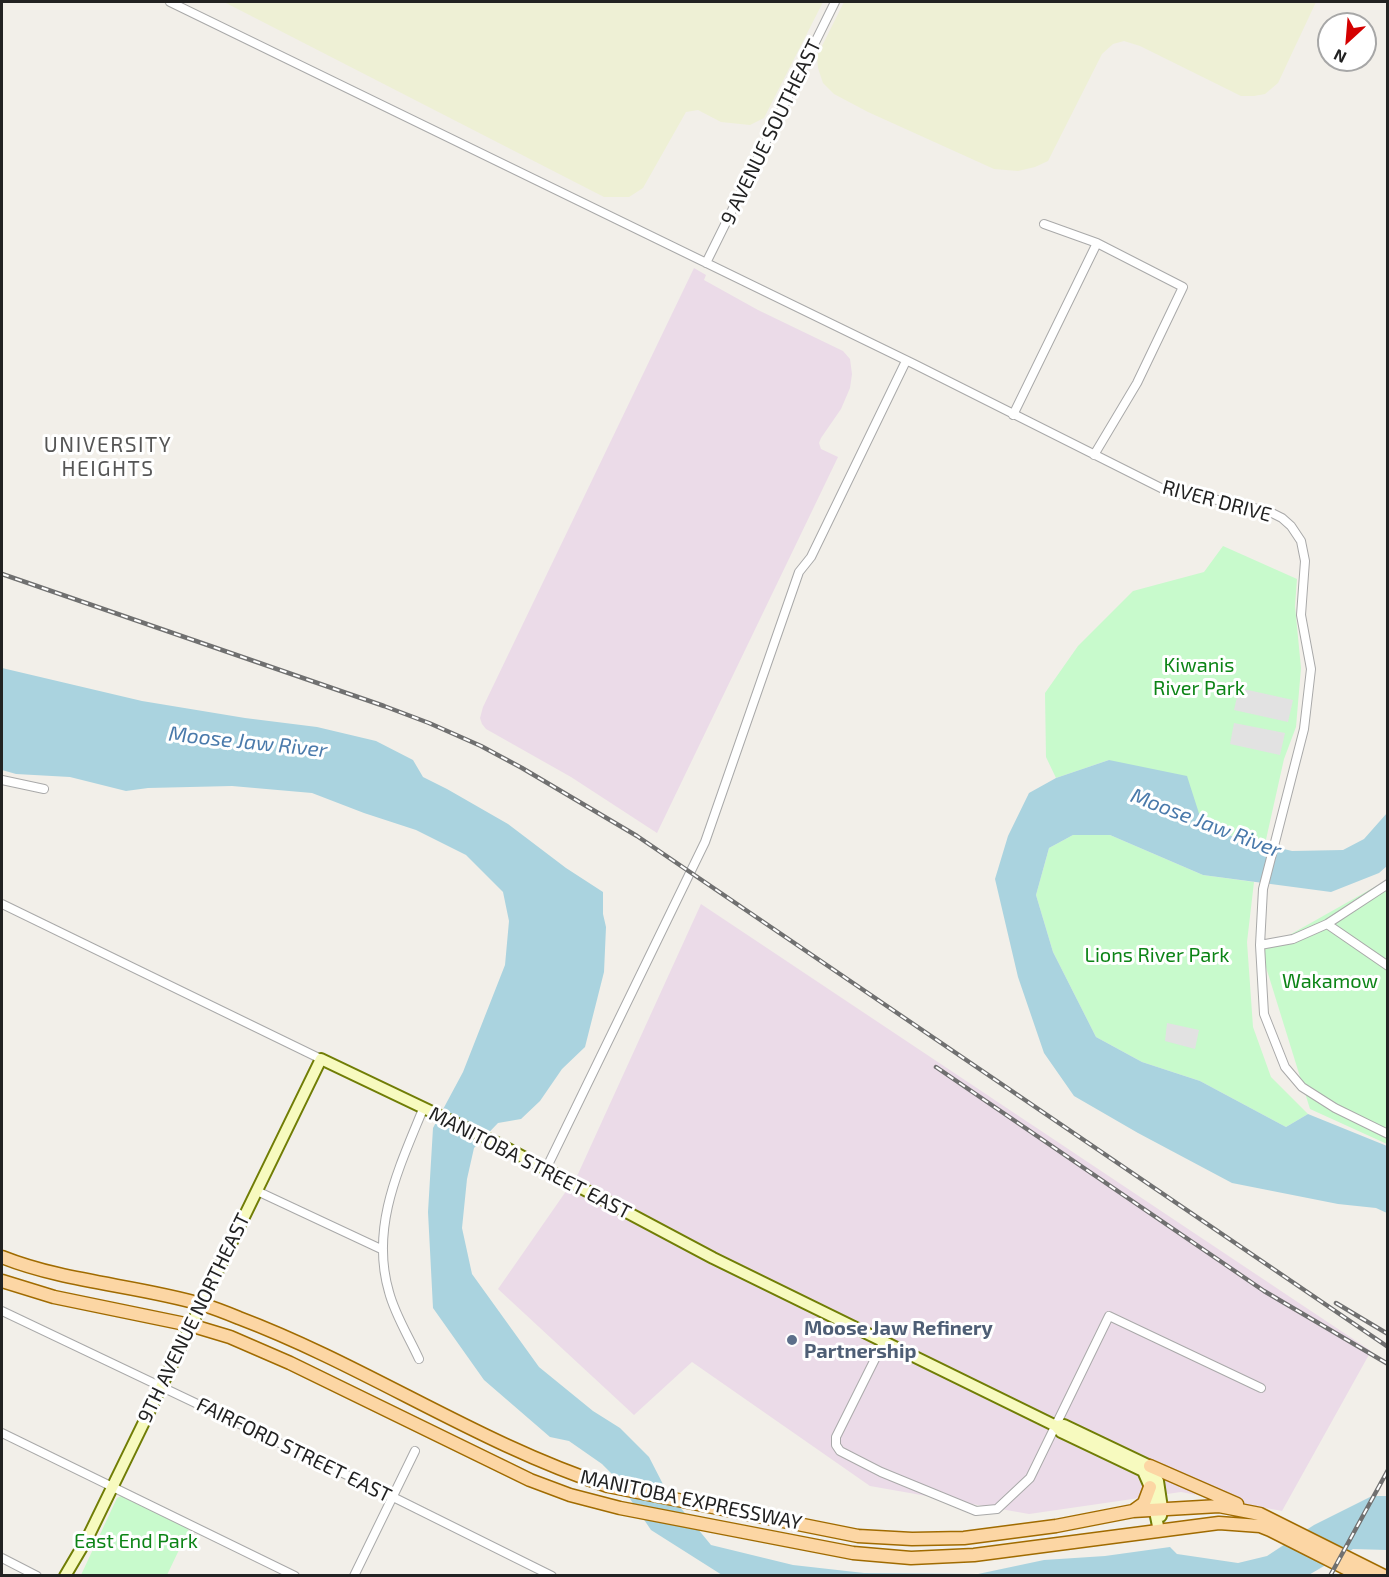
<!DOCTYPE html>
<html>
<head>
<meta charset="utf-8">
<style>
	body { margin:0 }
	#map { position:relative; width:1389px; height:1577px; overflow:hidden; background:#f2efe9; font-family:"Exo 2",sans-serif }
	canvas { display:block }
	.frame { position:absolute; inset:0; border:3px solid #222; pointer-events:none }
	.north { position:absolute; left:1317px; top:12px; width:60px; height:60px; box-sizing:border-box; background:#fff; border:2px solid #a7a7a7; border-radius:50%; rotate:206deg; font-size:16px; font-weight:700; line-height:24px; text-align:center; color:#222 }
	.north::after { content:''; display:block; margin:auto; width:21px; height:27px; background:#d40000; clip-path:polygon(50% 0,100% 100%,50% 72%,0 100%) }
</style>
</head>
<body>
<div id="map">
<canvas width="1389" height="1577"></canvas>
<div class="frame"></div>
<div class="north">N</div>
</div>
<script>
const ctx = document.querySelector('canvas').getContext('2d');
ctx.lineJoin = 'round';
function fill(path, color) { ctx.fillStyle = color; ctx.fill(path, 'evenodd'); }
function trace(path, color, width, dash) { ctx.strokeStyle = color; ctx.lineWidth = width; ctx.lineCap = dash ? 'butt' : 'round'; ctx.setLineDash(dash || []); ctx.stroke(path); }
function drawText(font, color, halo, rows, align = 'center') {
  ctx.font = font + ' "Exo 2",sans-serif'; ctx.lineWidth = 6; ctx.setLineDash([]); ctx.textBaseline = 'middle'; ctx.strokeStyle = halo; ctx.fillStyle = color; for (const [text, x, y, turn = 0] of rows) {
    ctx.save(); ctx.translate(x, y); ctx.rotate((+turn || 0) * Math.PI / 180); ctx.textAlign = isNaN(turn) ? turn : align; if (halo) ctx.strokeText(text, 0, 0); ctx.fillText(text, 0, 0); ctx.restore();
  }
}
fill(new Path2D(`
	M694,268l12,7 -2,5 54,30 85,41 7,8 2,15 -2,14 -9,21 -20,29 -2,5 2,6 17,8 -181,376 -86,-56 -85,-48 -4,-5 -2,-6 3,-11z
	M701,904l670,447 -89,160 -101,-19 -152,22 -159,-28 -178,-124 -58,53 -136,-126 80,-115z`), '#ebdbe8');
fill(new Path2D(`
	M224,2h599l-59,116 -14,7 -29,-3 -23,-12 -12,2 -43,76 -14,9h-25z
	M844,2h472l-38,81 -13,11 -11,2h-13l-101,-50 -16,-5 -11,3 -11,10 -54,107 -13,6 -17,4 -24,-2 -126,-57 -34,-18 -11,-11 -5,-15 -1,-12z`), '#eef0d5');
fill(new Path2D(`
	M1223,546l74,33 -2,27 6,62 -5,59 -12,32 -19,85 -61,-15 -95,-69 -53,18 -10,-21 -1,-64 33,-47 55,-55 71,-19z
	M1073,835h37l93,40 51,7 -7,60 6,85 18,50 37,37 -22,13 -86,-46 -58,-19 -46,-25 -43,-85 -17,-57 13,-47z
	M1387,880v264l-77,-35 -49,-158z
	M121,1496l68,33 -22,46h-86l36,-77z`), '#c8facc');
fill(new Path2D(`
	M1239,688l54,12 -5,22 -54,-12z
	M1234,723l51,10 -5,22 -50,-11z
	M1167,1023l32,7 -4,19 -30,-8z`), '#e2e2e2');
fill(new Path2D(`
	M2,668l140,33 103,17 72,9 59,14 37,19 10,17 24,12 61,35 58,44 37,24v22l3,13 -2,45 -19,75 -23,22 -22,32 -19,18 -23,4 -24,25 -7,31 -5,49 10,46 67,93 54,44 27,17 29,29 17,33 45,55 82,20 71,8 114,1 66,-14 61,-4 65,-9 7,7 61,9 29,-7 47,-31 58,-29h15v54l-34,-1 -46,27 -585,-1 -71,-45 -35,-52 -14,-14 -33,-23 -19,-4 -66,-57 -51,-72 -5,-96 5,-84 30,-56 42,-107 4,-44 -6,-29 -37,-37 -50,-25 -52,-17 -52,-20 -80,-7 -84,2 -22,3 -56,-14 -54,-3 -14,-4z
	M1109,760l78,16 17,53 88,22 51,-1 21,-11 23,-26v53l-8,7 -48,19 -128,-17 -93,-40h-37l-24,13 -13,47 17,57 43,85 46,25 58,19 86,46 22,-13 79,32v67l-11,-5 -38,-4 -106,-21 -94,-50 -64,-37 -30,-43 -26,-76 -23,-98 13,-43 21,-43 27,-15z`), '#aad3df');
const street = new Path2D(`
	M170,2l744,362 253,127 26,6 33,4 44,11 12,6 9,8 10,15 4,20 -4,54 10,54 -7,60 -41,160 -3,56 4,69 21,53 17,20 33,21 53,26
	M1044,224l53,19 86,44 -46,96 -43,72
	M706,263l129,-261
	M1013,415l84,-172
	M2,780l42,9
	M2,904l319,155
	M1327,924l61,42
	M1260,945l33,-6 34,-15 61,-40
	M546,1169l159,-327 94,-270 12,-15 95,-196
	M257,1191l124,58
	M2,1311l391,186 159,79
	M883,1343l-47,94v8l4,6 41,21 95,39 21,-2 33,-31 79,-162 152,72
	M419,1359c-10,-22 -24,-44 -30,-67 -19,-65 10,-124 34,-183
	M2,1433l293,143
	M2,1558l35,18
	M354,1576l61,-125`);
const secondary = new Path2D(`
	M1056,1426l8,-1 86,41 8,15 4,27 -1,8
	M65,1576l23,-39 233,-478 172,82 220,117 343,168 5,6 82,39 7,16 9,44`);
const primary = new Path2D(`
	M2,1257c63,25 133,28 199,47 13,4 26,9 38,14 127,48 240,126 369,168l250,50 54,3 52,-1 92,-12 77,-15 86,-5 41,8 124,62
	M2,1281l52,16 136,28 40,12 60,26 240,117 40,15 50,13 233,45 58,5 63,-3 245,-32 41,3 10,4 91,46
	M1150,1466l87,38
	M1133,1511l11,-8 6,-16`);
trace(street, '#a9a9a9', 10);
trace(secondary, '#707d05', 14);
trace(primary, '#a06b00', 15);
trace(street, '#fff', 8);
trace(secondary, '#f7fabf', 10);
trace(primary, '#fcd6a4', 12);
const rail = new Path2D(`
	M2,574l382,132 45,17 52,23 41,22 115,68 751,511
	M936,1067l328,224 124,73
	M1336,1303l52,31
	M1330,1576l58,-106`);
trace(rail, '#707070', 4.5);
trace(rail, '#fff', 2, [7]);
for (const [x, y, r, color] of [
	[792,1340,6,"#5c6f8a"]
]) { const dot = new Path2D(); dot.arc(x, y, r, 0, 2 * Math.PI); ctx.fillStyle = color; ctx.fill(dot); trace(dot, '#fff', 2); }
drawText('20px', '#222', '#fff', [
	["9 AVENUE SOUTHEAST",771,132,-64],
	["RIVER DRIVE",1217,501,15],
	["MANITOBA STREET EAST",530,1163,27],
	["9TH AVENUE NORTHEAST",194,1318,-64],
	["FAIRFORD STREET EAST",294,1450,26],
	["MANITOBA EXPRESSWAY",691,1500,12]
]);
drawText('20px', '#0c8416', '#fff', [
	["Kiwanis",1199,665],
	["River Park",1199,688],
	["Lions River Park",1157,955],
	["Wakamow",1330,981],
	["East End Park",136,1541]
]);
drawText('bold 20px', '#4e5e75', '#fff', [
	["Moose Jaw Refinery",804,1328],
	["Partnership",804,1351]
], 'left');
ctx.letterSpacing = '1.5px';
drawText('21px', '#555', '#fff', [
	["UNIVERSITY",108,445],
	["HEIGHTS",108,469]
]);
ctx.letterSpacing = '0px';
drawText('italic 21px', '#4a7aab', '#fff', [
	["Moose Jaw River",248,742,6],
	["Moose Jaw River",1206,823,21]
]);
</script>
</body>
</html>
